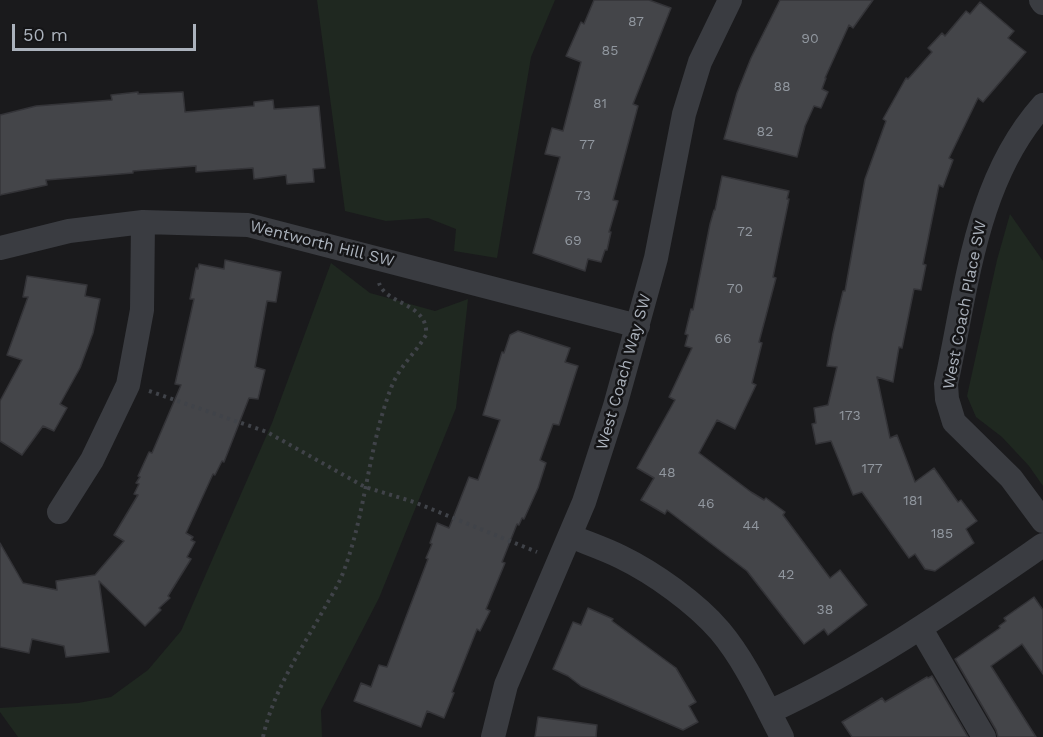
<!DOCTYPE html>
<html>
<head>
<meta charset="utf-8">
<style>
	body { margin:0 }
	#map { position:relative; width:1043px; height:737px; overflow:hidden; background:#1a1a1c; font-family:"Work Sans",sans-serif }
	canvas { display:block }
	.scale { position:absolute; left:12px; top:24px; width:184px; height:27px; box-sizing:border-box; border:3px solid #abb2bc; border-top:0; padding-left:8px; font-size:18px; line-height:21px; white-space:nowrap; color:#abb2bc; -webkit-text-stroke:4px #151517; paint-order:stroke }
</style>
</head>
<body>
<div id="map">
<canvas width="1043" height="737"></canvas>
<div class="scale">50 m</div>
</div>
<script>
const ctx = document.querySelector('canvas').getContext('2d');
ctx.lineJoin = 'round';
function fill(path, color) { ctx.fillStyle = color; ctx.fill(path, 'evenodd'); }
function trace(path, color, width, dash) { ctx.strokeStyle = color; ctx.lineWidth = width; ctx.lineCap = dash ? 'butt' : 'round'; ctx.setLineDash(dash || []); ctx.stroke(path); }
function drawText(font, color, halo, rows, align = 'center') {
  ctx.font = font + ' "Work Sans",sans-serif'; ctx.lineWidth = 5; ctx.setLineDash([]); ctx.textBaseline = 'middle'; ctx.strokeStyle = halo; ctx.fillStyle = color; for (const [text, x, y, turn = 0] of rows) {
    ctx.save(); ctx.translate(x, y); ctx.rotate((+turn || 0) * Math.PI / 180); ctx.textAlign = isNaN(turn) ? turn : align; if (halo) ctx.strokeText(text, 0, 0); ctx.fillText(text, 0, 0); ctx.restore();
  }
}
fill(new Path2D(`
	M317,0h238l-24,57 -34,201 -43,-7 2,-22 -28,-11 -42,3 -41,-10z
	M1010,214l33,47v225l-14,-20 -27,-29 -26,-20 -9,-21 30,-136z
	M331,263l39,30 65,18 33,-12 -12,109 -77,190 -58,112 1,27h-304l-18,-25v-4l78,-5 33,-6 37,-27 33,-39 91,-208z`), '#1f2820');
const building = new Path2D(`
	M594,0h55l22,8 -38,96 5,2 -25,94 5,1 -9,31h2l-4,18h-2l-4,12 -13,-3 -3,12 -52,-18 27,-96 -15,-3 7,-26 11,3 18,-69 -15,-6 15,-34 3,2z
	M780,0h93l-20,28 -4,-3 -24,53h1l-4,11 6,3 -7,16 -7,-2 -9,20 -8,31 -73,-18 13,-46 14,-35z
	M980,2l34,29 -6,7 18,14 -43,50 -5,-4 -29,60 4,2 -10,27 -4,-2 -16,79 3,1 -5,25 -7,-1 -12,59 -3,-1 -6,35 -16,-5 13,61 7,-3 18,47 19,-14 24,34 3,-2 16,21 -11,8 8,14 -39,28 -10,-2 -10,-15 -6,4 -47,-66 -9,3 -22,-54 -15,3 -4,-20 4,-1 -2,-15 14,-3 9,-38 -10,-1 6,-33 10,-42h2l20,-112 21,-58 -3,-2 23,-41 2,1 24,-27 -4,-4 14,-15 3,3 21,-25 4,3z
	M138,92v2l45,-2 2,20 69,-6v-4l19,-2 1,9 45,-3 6,62 -12,1 1,13 -27,2 -1,-9 -32,4 -1,-11 -57,4v-6l-63,5v2l-87,7 1,5 -47,10v-80l36,-9 76,-6 -1,-5z
	M722,176l67,15 -2,8h2l-16,78 3,1 -17,64 3,1 -10,40 4,2 -21,44 -18,-9 -18,33 52,39 13,8 2,-2 19,14 -2,3 47,63 10,-8 27,35 -39,30 -4,-6 -20,15 -57,-73 -80,-61 -2,4 -24,-14 13,-22 -17,-10 38,-68 -6,-3 23,-49 -7,-2 3,-11 -3,-1 6,-25 2,1 17,-86 4,-14h1z
	M225,260l56,12 -5,30 -9,-1 -12,66 10,3 -7,29 -9,-1 -25,64 -2,-1 -7,14 -2,-1 -27,59 7,4 -2,3 4,2 -8,15 4,2 -23,37 2,2 -11,10 2,2 -16,16 -46,-45 10,71 -43,5 -2,-11 -32,-7 -3,14 -29,-6v-104l23,40 34,7 -1,-9 39,-6 29,-34 -10,-6 24,-40 -4,-1 5,-10 -3,-1 4,-6 -2,-1 11,-24 3,1 29,-68 -6,-1 19,-85h-4l6,-31 2,1 1,-5 25,5z
	M27,276l60,9 -2,11 15,3 -7,34 -13,35 -20,36 7,4 -13,23 -11,-5 -21,29 -22,-14v-40l22,-41 -15,-5 21,-58h-5z
	M518,331l52,17 -5,14 13,4 -19,59 -6,-1 -13,36 6,3 -8,25 -14,31 -2,-1 -3,7 -2,-1 -15,38 3,1 -19,46 4,2 -10,20 -3,-2 -25,63 2,1 -10,25 -17,-7 -6,16 -67,-26 7,-18 10,4 8,-22 8,2 41,-108 -2,-1 6,-14 -2,-1 7,-20 12,5 20,-51 9,3 22,-60 -17,-5 19,-63 2,1 6,-18z
	M1034,597l9,13v64l-21,-30 -31,22 45,71h-38l-2,-7 -41,-71 45,-31 -1,-2 7,-5 -2,-3z
	M588,608l25,11 -1,2 64,47 20,34 -7,4 9,16 -15,8 -102,-44 -13,-10 -15,-7 20,-47 8,3z
	M932,676l36,61h-116l-10,-15 40,-24 3,4 42,-25 1,1z
	M538,717l59,8 -1,12h-61z`);
fill(building, '#444549');
trace(building, '#343438', 1.5);
trace(new Path2D(`
	M149,391l118,41 98,55 49,15 123,50
	M263,737c10,-46 38,-87 61,-128 6,-11 14,-23 19,-36 23,-60 25,-125 48,-185 9,-23 24,-34 35,-53 3,-32 -40,-30 -47,-52`), '#404349', 4, [3, 4.5]);
trace(new Path2D(`
	M1041,0l2,3
	M1043,105c-68,76 -76,184 -97,279l1,15 7,23 57,56 32,43
	M0,248l69,-17 74,-9 105,3 390,101
	M59,512l33,-52 36,-75 14,-75 1,-88
	M570,536c17,7 35,13 51,21 33,16 75,46 99,74 26,31 43,70 62,106
	M921,629l63,108
	M769,712c100,-46 184,-105 274,-167
	M493,737l13,-52 78,-183 31,-96 41,-148 28,-144 16,-52 30,-62`), '#3a3c41', 24);
drawText('14px', '#91979f', null, [
	["87",636,22],
	["90",810,39],
	["85",610,51],
	["88",782,87],
	["81",600,104],
	["82",765,132],
	["77",587,145],
	["73",583,196],
	["72",745,232],
	["69",573,241],
	["70",735,289],
	["66",723,339],
	["173",850,416],
	["177",872,469],
	["48",667,473],
	["181",913,501],
	["46",706,504],
	["44",751,526],
	["185",942,534],
	["42",786,575],
	["38",825,610]
]);
drawText('16px', '#abb2bc', '#151517', [
	["Wentworth Hill SW",322,244,14],
	["West Coach Place SW",965,305,-79],
	["West Coach Way SW",624,372,-74]
]);
</script>
</body>
</html>
